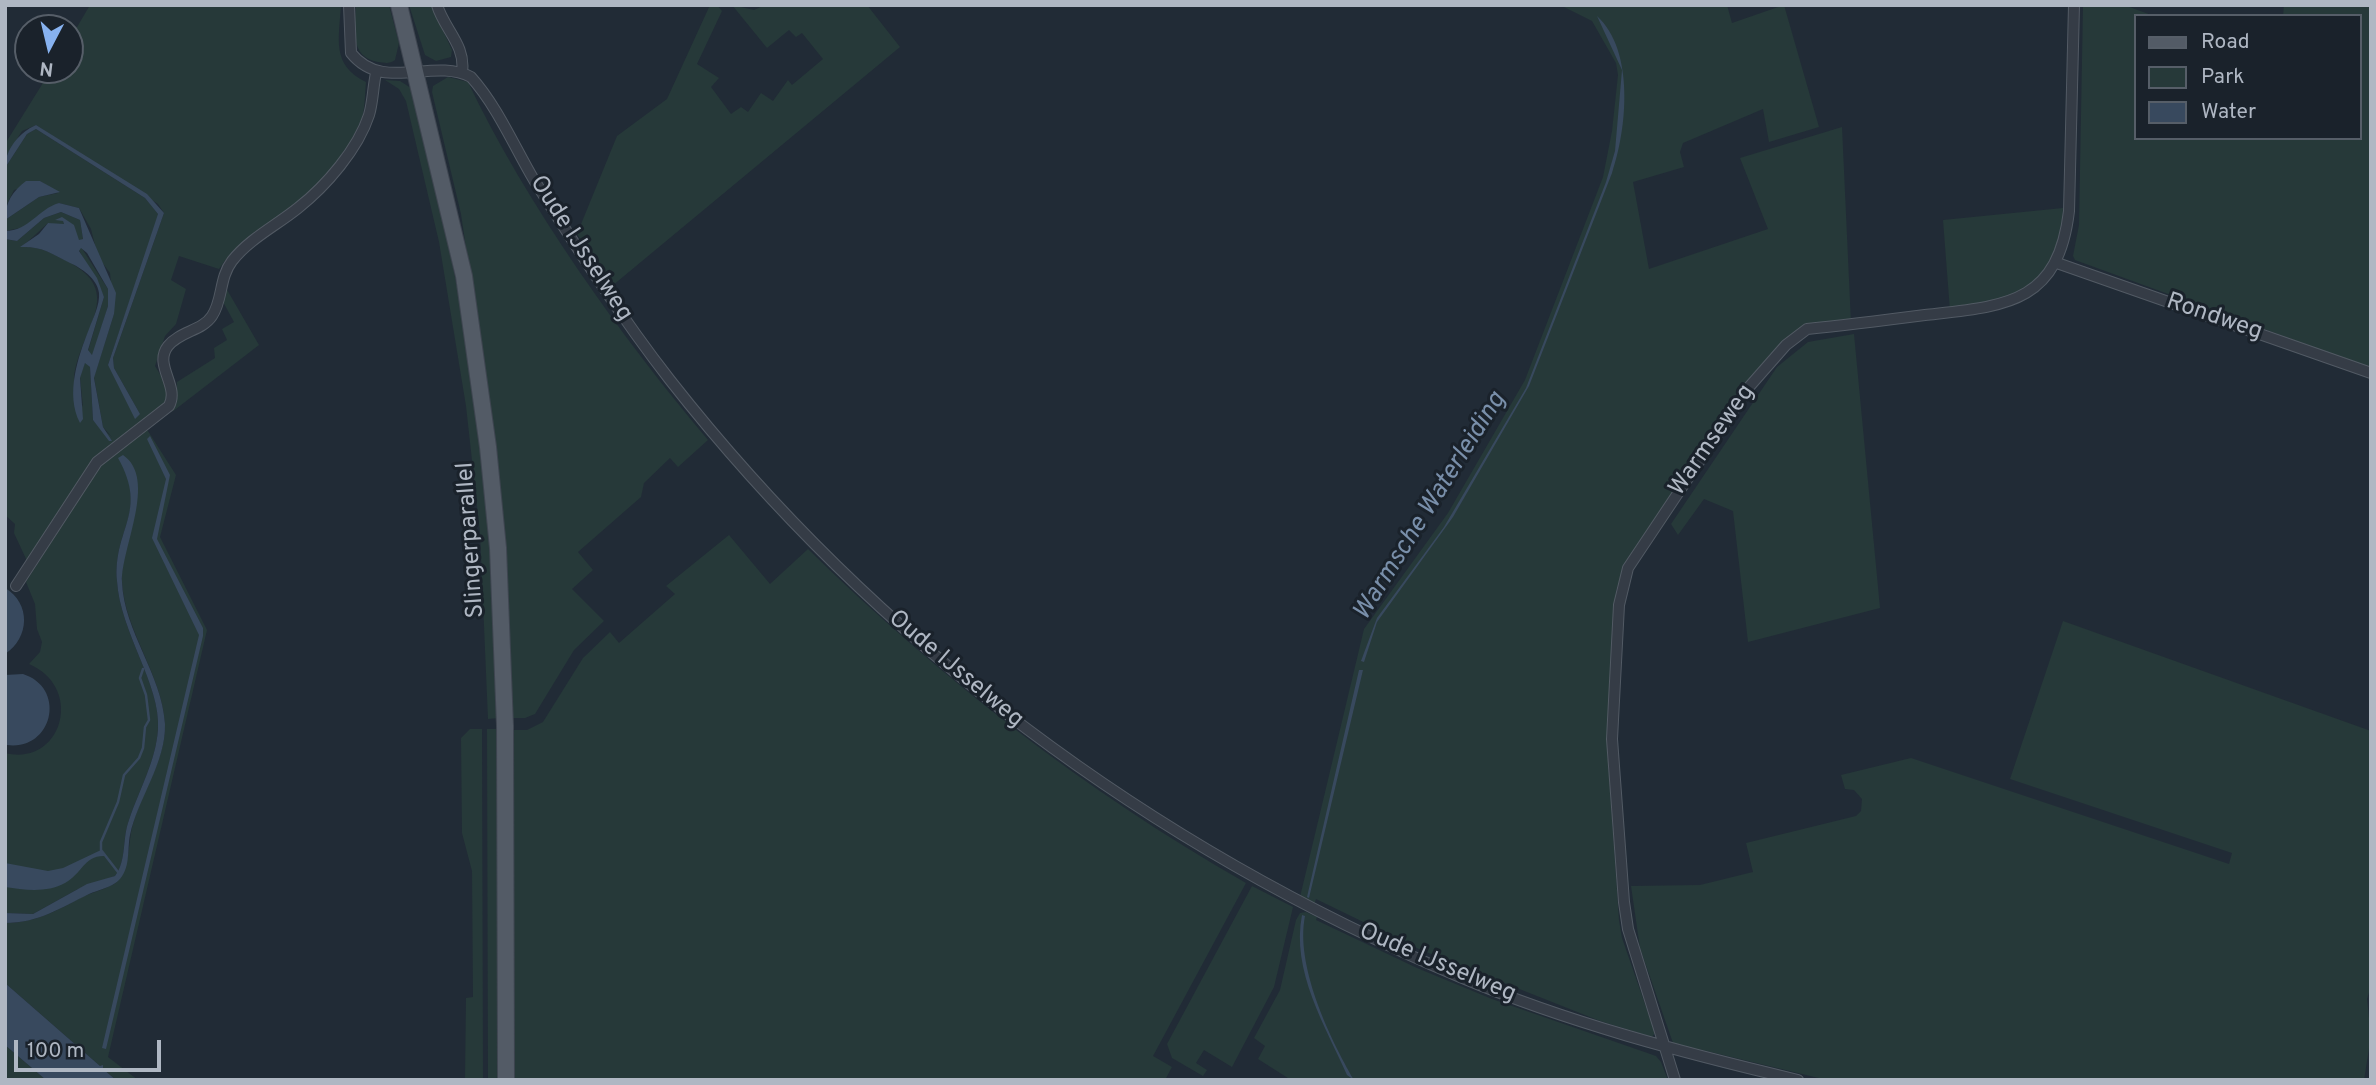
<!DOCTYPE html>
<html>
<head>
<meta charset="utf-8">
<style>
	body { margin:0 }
	#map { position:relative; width:2376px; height:1085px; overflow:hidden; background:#212b36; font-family:Overpass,sans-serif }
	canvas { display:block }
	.frame { position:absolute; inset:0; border:7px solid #afb7c3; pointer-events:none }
	.legend { position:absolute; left:2134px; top:14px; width:228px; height:126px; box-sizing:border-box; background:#1a222b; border:2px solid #565e68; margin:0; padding:9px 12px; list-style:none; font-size:21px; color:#afb7c3 }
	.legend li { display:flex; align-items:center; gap:14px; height:35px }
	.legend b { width:35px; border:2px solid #565e68 }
	.north { position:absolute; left:14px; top:14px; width:70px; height:70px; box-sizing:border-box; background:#1a222b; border:2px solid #565e68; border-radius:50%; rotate:187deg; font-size:19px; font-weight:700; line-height:28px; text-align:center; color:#afb7c3 }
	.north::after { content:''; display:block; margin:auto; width:24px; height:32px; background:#87b2f0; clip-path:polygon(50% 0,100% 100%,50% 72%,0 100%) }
	.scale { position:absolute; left:14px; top:1040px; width:147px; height:32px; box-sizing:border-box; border:4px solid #afb7c3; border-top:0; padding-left:9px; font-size:21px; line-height:24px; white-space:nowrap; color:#afb7c3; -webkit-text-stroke:5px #1a222b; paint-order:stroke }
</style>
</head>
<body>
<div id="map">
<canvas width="2376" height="1085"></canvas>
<div class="frame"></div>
<ul class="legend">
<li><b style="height:9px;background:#535b66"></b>Road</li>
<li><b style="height:19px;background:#263939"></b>Park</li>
<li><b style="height:19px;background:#38495e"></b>Water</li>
</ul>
<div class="north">N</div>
<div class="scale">100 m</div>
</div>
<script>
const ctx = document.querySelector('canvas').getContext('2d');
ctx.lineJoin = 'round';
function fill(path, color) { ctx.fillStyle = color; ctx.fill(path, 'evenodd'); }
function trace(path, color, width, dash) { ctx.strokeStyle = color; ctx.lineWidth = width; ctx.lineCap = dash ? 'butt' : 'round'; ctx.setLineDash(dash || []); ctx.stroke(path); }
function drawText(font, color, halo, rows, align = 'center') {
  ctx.font = font + ' Overpass,sans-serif'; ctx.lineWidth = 6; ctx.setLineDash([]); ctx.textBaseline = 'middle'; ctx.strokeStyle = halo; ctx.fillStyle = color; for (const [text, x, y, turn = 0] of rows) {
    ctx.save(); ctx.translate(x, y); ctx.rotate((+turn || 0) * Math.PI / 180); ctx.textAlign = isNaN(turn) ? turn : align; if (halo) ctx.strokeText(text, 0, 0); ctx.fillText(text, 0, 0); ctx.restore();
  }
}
fill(new Path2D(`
	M90,5h251c-2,34 -10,60 25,77 -1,10 -1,22 -3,32 -11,38 -56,84 -88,106 -21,15 -42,27 -56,49l-40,-13 -8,24 15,9 -10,35 -11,12 -10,30 11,18 2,10 -2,11 -52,40 -87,116 -13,-28 1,-9 -10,-9v-276l12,2 27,-23 17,-6 19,8 3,19 -4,2 -16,-21 1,4 -3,2 -13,-3 -26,24c19,-1 28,6 45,14 60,31 13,68 7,116 -1,9 6,21 9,30l-3,-30 5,-15 5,5 3,53 19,17 -9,-10 -9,-50 20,-63 -4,-41 -12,-16 -7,-28 -12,-21 -20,-5 -34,24 -20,4v-11l34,-23 19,-4 -18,-12 -26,9 -9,18v-40l22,-34 9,-5 109,69 14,17 -51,150 32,49 -26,-46 -1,-10 51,-145 -6,-9 -122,-79 -14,6 -17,27v-14l46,-74h19v-31z
	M356,5h33l10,38 -4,17c-6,4 -9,3 -17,2 -29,-5 -23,-34 -22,-57z
	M409,5h22l21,45 -1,7 -15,4 -11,-6z
	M710,5h7l5,6 -25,53 22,14 -8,9 20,27 10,-7 7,5 13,-19 12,8 15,-21 4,5 31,-26 -21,-26 -6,4 -7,-7 -22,18 -35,-43 22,5 11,-5h102l33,42 -288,239 -35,-52 40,-98 50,-37z
	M1560,5h167l5,18 52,-18 35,122 -50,15 -6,-33 -80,34 -3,9 4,15 -51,15 16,87 119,-40 -28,-71 102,-31 9,196 -51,7 -32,27 -128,183 -16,26 -8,25 -9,154 12,175 3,18 33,95 -3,4 -52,-16 -179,-71 -105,-51 -2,6 -14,-8 64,-268 84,-116 77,-133 78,-203 9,-46 6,-56 -2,-12 -24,-42z
	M2083,5h41l30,11h-18v122h224v-122h-77l1,-11h87v363l-296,-108 -2,-4 6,-31z
	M448,77l20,5c58,122 153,255 240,358l-30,27 -8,-9 -26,25 -3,14 -63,55 15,18 -21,19 32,32 -30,29 -39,64 -10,4h-14l-20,-301 -30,-203 -29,-122 1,-6z
	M385,80l15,1 14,9c25,109 50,217 65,327 13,100 15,201 20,301l-11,1 -8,-186 -14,-127 -27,-164 -33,-141 -7,-12z
	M2063,208c-1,37 -17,75 -53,91 -17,7 -41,8 -60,12l-7,-91z
	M81,247l27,42v17l-15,50 -5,-5 16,-54 -25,-47z
	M226,288l33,57 -87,67 5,-10v-20l38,-24 -1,-10 13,-8 -5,-11 12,-7 -12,-22z
	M1854,334l26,274 -132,34 -15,-131 -29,-12 -26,36 -7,-11 106,-157 31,-25z
	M146,428l30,47 -16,62 47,93 -99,427 30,23h-22l-111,-97v-60c31,0 53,-13 79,-27 10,-4 21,-7 30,-12 13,-9 14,-30 16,-44 4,-40 36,-75 35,-116 -3,-50 -40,-92 -43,-142 -2,-42 27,-77 8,-119l-11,-5c30,55 -6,70 -2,123 3,51 44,104 41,148 -2,32 -19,61 -29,91 -7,18 -2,40 -14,56l-37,13 -45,25 -28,-1v-160c57,14 80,-65 24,-89l11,-12 2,-10 -5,-13 -2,-25 -9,-22 74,-117z
	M729,535l41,49 38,-35c133,130 277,242 438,334l-93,173 19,11 -7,13h-652l-2,-350h16l16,-8 40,-64 27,-26 9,11 56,-49 -9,-8z
	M2063,621l308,110v255l-4,13 4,37 -7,44h-537l-154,-37 -33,-95 -9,-62 69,-1 53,-13 -7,-29 110,-27 5,-5 1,-12 -8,-9 -9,-1 -4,-14 70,-17 318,106 3,-11 -222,-74z
	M470,729h12l1,351 -18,-1 1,-81 7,-1 -1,-126 -10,-38 -1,-95z
	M487,729h12l1,351h-12z
	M1252,886l41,21 -19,80 -42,80 -28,-17 -8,13 11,7 -4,6 -31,-18 -5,-14z
	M1306,912l11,5 -1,3 101,48 75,31 164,57 5,6 7,18h-377l-33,-21 7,-13 -11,-8 26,-48 16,-70 4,-7z
	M5,1045l41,35h-41z`), '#263939');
fill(new Path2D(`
	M1597,16c38,35 30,113 15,157l-83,213 -76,131 -76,105 -13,40 -3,-1 16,-43 67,-91 82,-139 80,-206 9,-31 7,-81z
	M36,125l111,69 17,19 -51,145 1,10 26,46 -5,5 -27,-54 50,-151 -13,-16 -109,-69 -9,5 -22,34c0,-19 15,-36 31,-43z
	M26,181h14l20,11 -21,5 -34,23c0,-18 8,-29 21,-39z
	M59,203l20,5 37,85 -2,21 -20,64 9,49 9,14h-3l-16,-21 -3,-53 -5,-4 -5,15 3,41 -3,4c-15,-29 -2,-66 9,-94 4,-11 11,-24 10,-36 -2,-15 -18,-25 -29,-30 -19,-10 -29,-17 -50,-16l19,-13 9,-11 16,1 -1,-3 -8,-1 7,-3 12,8 5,15 4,-1 -3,-19 -19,-8 -17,6 -27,23 -12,-2v-8c24,0 33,-22 54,-28zM81,248l6,5 21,36v17l-16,49 -4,-5 16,-53 -7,-19 -18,-27z
	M150,436l20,39 -13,64 46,89v8l-97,413 -4,-1 97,-413 -47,-97 14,-59 -19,-40z
	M123,455c35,24 -2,93 -1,127 2,50 40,92 43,142 1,39 -27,74 -35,111 -3,15 1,34 -12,46 -6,6 -20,9 -29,13 -29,14 -50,29 -84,29v-10l28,1 54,-30 28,-8c12,-16 7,-38 14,-56 10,-30 27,-59 29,-91 3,-44 -38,-97 -41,-148 -4,-53 32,-68 1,-123z
	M5,588c26,15 25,50 0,66z
	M1359,670h4l-54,228 -2,-1z
	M23,674c44,14 30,77 -16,71l-2,-70z
	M101,850l4,6c-21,-1 -23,18 -40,27 -18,10 -40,7 -60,4v-24l43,8 15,-3z
	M1302,915l3,1c-10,49 24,121 49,164l-7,-5c-22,-50 -56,-104 -45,-160z
	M5,983l95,83 3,-1v4l13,11h-70l-41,-35z`), '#38495e');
trace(new Path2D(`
	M118,872l-17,-22v-8l17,-40 6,-27 15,-17 4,-10 2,-21 4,-7 -3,-25 -6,-17 3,-9`), '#38495e', 2.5);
const minor = new Path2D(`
	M349,5l2,48c32,40 81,4 120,24 26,29 43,69 63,103 43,68 86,136 136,200 207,264 481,467 790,597 109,46 224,76 338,103
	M437,5c7,24 29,40 25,67
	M2057,263l314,110
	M16,586l81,-124 72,-56c11,-20 -16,-41 -1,-60 12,-15 34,-15 44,-30 11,-16 7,-38 20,-55 17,-22 45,-36 66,-53 28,-22 60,-59 71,-93 4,-13 4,-29 7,-42
	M1675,1080l-47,-151 -4,-27 -12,-163 7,-134 9,-37 121,-181 37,-42 21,-16c39,-4 79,-9 118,-14 79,-9 133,-10 144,-104l5,-206`);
const primary = new Path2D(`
	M399,5l65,271 24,171 10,101 7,178 1,354`);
trace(minor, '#525a64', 12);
trace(primary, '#3e4550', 18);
trace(minor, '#353c46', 10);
trace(primary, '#535b66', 16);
drawText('24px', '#afb7c3', '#1a222b', [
	["Oude IJsselweg",580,249,57],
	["Rondweg",2214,318,19],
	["Warmseweg",1713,441,-55],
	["Slingerparallel",472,540,-94],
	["Oude IJsselweg",955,670,40],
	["Oude IJsselweg",1437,964,23]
]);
drawText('italic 26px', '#798faa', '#1a222b', [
	["Warmsche Waterleiding",1431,507,-58]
]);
</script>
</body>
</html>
